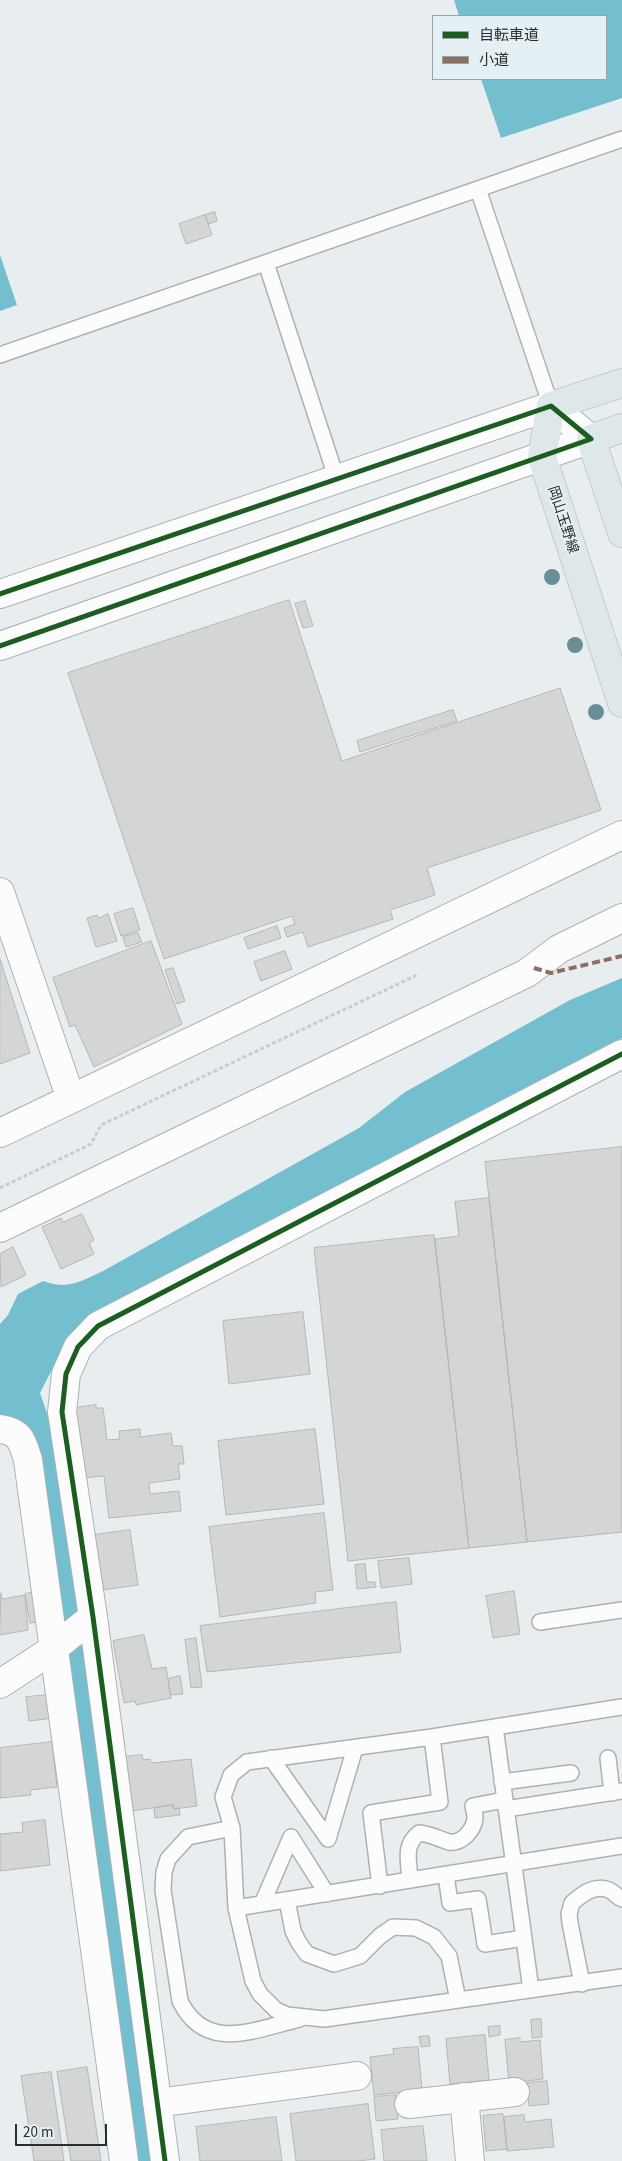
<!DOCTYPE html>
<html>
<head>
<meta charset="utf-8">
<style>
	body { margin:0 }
	#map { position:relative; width:622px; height:2161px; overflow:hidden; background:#e8eef0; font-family:"Source Sans 3","Noto Sans JP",sans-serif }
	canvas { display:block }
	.legend { position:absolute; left:432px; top:15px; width:175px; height:65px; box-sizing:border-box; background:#e4f0f3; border:1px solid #99a2a5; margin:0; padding:6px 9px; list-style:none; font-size:15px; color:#292e2f }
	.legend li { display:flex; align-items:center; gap:10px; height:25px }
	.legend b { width:25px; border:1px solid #99a2a5 }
	.scale { position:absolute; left:15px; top:2124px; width:92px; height:22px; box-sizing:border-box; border:2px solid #292e2f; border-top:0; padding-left:6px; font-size:15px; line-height:18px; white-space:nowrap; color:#292e2f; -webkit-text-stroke:4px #e4f0f3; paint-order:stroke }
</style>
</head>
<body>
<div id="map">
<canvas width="622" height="2161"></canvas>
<ul class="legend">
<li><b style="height:6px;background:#1b5e20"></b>自転車道</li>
<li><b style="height:6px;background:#8d6e63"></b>小道</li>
</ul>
<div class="scale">20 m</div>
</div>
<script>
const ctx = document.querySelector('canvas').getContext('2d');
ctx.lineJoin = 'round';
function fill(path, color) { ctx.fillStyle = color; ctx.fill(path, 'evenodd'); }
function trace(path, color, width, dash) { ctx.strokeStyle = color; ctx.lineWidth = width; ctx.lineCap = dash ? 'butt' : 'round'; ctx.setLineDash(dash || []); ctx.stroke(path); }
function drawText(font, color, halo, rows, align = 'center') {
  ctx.font = font + ' "Source Sans 3","Noto Sans JP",sans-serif'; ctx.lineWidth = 4; ctx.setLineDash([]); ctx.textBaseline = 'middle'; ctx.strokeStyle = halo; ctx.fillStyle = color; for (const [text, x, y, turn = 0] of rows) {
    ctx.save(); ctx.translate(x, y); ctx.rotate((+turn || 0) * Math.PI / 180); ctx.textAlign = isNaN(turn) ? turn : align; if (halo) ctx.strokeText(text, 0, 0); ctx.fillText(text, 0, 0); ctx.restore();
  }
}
fill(new Path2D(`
	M454,0h168v98l-121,40 -20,-59h125v-63h-147z
	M0,255l17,50 -17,6z
	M622,978v60l-424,220 -111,61c-22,21 -33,48 -47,74l11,32 25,164 78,572h-24l-102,-725 -12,-18 -16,-1v-93l8,-9 10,-21 25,-13c26,9 36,1 60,-10l256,-143 46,-36 165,-92z`), '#74bfcf');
const building = new Path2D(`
	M215,212l2,9 -8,3 -4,-9z
	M205,215l7,20 -26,9 -7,-20z
	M289,600l53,161 218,-73 41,122 -174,58 8,27 -45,15 3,9 -85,28 -5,-15 -16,5 -3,-9 11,-4 -3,-8 -128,43 -96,-286z
	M305,601l8,25 -10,2 -8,-24z
	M453,710l4,11 -97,31 -3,-11z
	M133,908l7,22 -19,6 -7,-22z
	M108,914l9,27 -21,6 -9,-29 10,-3 2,3z
	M277,926l4,12 -33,11 -4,-11z
	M138,933l4,9 -16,5 -3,-10z
	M151,941l31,83 -88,43 -19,-42 -5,2 -17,-49z
	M285,951l7,18 -31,12 -7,-19z
	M0,959l30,94 -30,11z
	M173,968l12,33 -8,3 -12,-34z
	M622,1147v385l-95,10 -42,-380z
	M489,1198l38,344 -58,6 -34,-309 24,-3 -4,-34z
	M82,1214l12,26 -5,3 5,11 -33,15 -19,-42 19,-9 2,4z
	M434,1235l35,313 -121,13 -34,-313z
	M13,1247l13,28 -25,12 -1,-33z
	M303,1312l7,62 -81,10 -6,-63z
	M96,1405v3h7l4,32 13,-1 -1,-8 21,-2v8l31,-4 2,13h9l2,18h-6l2,15 -31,4 1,11 29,-3 2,20 -72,7 -5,-42 -21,2 -8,-70z
	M315,1429l9,75 -98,11 -8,-74z
	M324,1513l9,77 -18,2 1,11 -96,14 -11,-90z
	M130,1530l8,55 -36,5 -8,-55z
	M409,1558l3,26 -31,4 -3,-27z
	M365,1564l2,18h8l1,5 -19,2 -2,-24z
	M514,1591l6,43 -27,4 -7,-42z
	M36,1592l5,29 -11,2 -5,-29z
	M1,1593l1,6 23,-4 3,35 -28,5z
	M396,1602l5,50 -194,20 -7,-46z
	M144,1635l8,34 14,-2 5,31 -35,7 -1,-4 -11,2 -11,-62z
	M196,1638l6,49 -11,1 -6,-48z
	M180,1676l3,18 -13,1 -2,-16z
	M50,1695l3,23 -24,3 -3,-24z
	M52,1742l5,45 -27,3 1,5 -31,3v-50z
	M142,1755l1,5 7,-1 1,4 40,-4 6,47 -23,3 -1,-4 -42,6 -7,-54z
	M173,1805l1,4 5,-1 1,7 -25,3 -1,-10z
	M45,1820l5,45 -50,6v-37l23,-2 -1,-9z
	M541,2019l1,18 -10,1 -1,-18z
	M500,2026v9l-11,2 -1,-10z
	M485,2035l4,45 -39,4 -4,-45z
	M429,2036l1,10 -9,1 -2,-10z
	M520,2038v4l20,-2 3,39 -34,4 -4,-43z
	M418,2047l4,43 -48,5 -4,-38 24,-3 -1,-5z
	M87,2067l14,94h-30l-14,-89z
	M51,2072l13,89h-30l-13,-85z
	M547,2081l2,23 -20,2 -2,-23z
	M396,2095l2,24 -22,2 -2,-24z
	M368,2104l7,55 -17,2h-62l-6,-47z
	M503,2114l4,35 -21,2 -3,-35z
	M524,2115l1,7 26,-3 3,28 -47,4 -3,-34z
	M276,2117l6,44h-82l-4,-34z
	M423,2126l4,35h-43l-3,-31z`);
fill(building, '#d4d5d5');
trace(building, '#b5b6b7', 1);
const service = new Path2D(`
	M478,189l73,217
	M266,263l71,217
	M0,355l622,-216
	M540,1622l82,-12
	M622,1707l-190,30 -185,25 -16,13 -8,22 9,31 4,80 17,73 7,13 16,16 11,5 37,4 298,-42
	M495,1727l36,263
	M271,1758l57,81 27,-91
	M608,1758l4,35
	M502,1782l69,-9
	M506,1809l116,-18
	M232,1828l-44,9 -20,22 -4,13 -1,18 17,111c26,53 75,28 120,18
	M446,1875l4,28 28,-4 7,45 39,-6
	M410,1880c-1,-19 -7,-34 9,-47 12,1 20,6 30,9 13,2 25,-12 26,-24 0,-4 -1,-8 -2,-12l31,-6
	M380,1886l-9,-73 69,-11 -8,-65
	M287,1900l6,31 6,12 8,11 27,10 26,-8 20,-20 13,-9 23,1 18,9 15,19 9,44
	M262,1904l29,-67 36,57
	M236,1908l386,-62
	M582,1984l-12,-61 -1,-9 3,-11c10,-9 23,-19 37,-13 5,2 8,7 13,9`);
const minor = new Path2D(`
	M0,892l71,207
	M0,1133l622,-298
	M0,1228l527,-255 32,-24 63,-31
	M0,1429c21,3 22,12 28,31l96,701
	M0,1684l49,-32 44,-35
	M464,2097l6,64
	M157,2103l200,-27
	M409,2104l106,-12
	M165,2161l-72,-544 -31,-205 4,-38 12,-27 20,-21 524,-272`);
const tertiary = new Path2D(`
	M0,594l551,-188 40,33 -591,207`);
const primary = new Path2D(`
	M622,383l-71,23 -9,51 80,246
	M622,428l-31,11 31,94`);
trace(service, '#acb1b2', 18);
trace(minor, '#acb1b2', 30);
trace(tertiary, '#acb1b2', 30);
trace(primary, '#c8cbcc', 30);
trace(new Path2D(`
	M0,1188l91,-44 10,-19 316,-150`), '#c9cbcc', 3, [4, 2.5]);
trace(service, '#fcfcfd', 15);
trace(minor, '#fcfcfd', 28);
trace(tertiary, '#fcfcfd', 28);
trace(primary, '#dee7e9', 28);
trace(new Path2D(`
	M534,968l17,5 71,-17`), '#8d6e63', 4, [8, 4]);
trace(new Path2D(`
	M0,594l551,-188 40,33 -591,207
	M165,2161l-72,-544 -31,-205 4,-38 12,-27 20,-21 524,-272`), '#1b5e20', 5);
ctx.fillStyle = '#688f97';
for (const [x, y] of [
	[552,577],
	[575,645],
	[596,712]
]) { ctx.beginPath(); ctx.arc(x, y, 8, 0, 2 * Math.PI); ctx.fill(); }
drawText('14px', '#292e2f', '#e4f0f3', [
	["岡山玉野線",562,520,72]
]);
</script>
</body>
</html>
